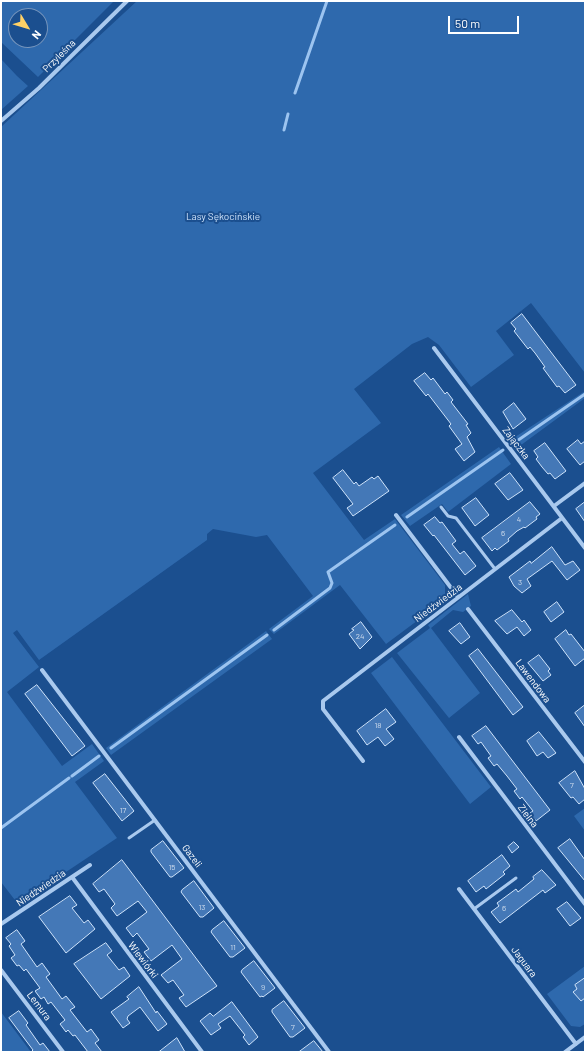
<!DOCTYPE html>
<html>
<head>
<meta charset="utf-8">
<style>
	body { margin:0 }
	#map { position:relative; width:586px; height:1053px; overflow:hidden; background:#1b4f8f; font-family:Barlow,sans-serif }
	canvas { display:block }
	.frame { position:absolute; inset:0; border:2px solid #fff; pointer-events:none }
	.north { position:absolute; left:8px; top:8px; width:40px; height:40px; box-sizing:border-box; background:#1b4f8f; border:1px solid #7695bc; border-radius:50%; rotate:128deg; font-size:11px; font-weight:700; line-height:16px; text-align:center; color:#fff }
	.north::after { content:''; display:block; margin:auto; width:14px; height:18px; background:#ffd166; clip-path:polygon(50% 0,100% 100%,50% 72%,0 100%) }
	.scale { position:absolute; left:448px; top:16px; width:71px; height:18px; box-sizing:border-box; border:2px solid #fff; border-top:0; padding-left:5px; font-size:12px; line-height:14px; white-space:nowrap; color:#fff; -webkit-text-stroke:3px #1b4f8f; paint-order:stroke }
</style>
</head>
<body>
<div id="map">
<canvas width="586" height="1053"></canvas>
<div class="frame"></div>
<div class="north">N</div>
<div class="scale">50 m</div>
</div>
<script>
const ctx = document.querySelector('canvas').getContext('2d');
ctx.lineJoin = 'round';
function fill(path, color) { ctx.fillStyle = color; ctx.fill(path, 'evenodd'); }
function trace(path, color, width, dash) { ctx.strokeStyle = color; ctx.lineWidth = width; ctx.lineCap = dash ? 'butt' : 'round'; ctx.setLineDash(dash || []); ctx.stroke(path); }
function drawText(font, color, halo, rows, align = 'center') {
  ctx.font = font + ' Barlow,sans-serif'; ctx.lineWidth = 4; ctx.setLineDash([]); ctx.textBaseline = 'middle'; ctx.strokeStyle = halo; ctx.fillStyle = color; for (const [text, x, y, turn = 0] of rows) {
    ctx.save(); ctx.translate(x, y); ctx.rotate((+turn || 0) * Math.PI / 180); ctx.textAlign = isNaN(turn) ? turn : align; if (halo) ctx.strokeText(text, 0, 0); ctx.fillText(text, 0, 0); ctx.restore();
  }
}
fill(new Path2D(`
	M1,1h113l-76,76 -37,-35zM16,16h24v24h-24z
	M137,1h448v372l-54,-70 -35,28 18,24 -43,32 -32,-42 -11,-8 -16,7 -58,45 27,34 -68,50 51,67 31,-21 50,66v15l-59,44 -46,-59 -66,49 -5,-5 44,-33 -46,-61 -11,2 -43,-8 -6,5v6l-168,120 -22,-30 -4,3 26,34 -32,25 55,74 30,-22 12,17 -29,21 42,56 -99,66 -17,-22v-755z
	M1,59l16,17 11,10 -27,24z
	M585,391v7l-68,50 -5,-9z
	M499,447l12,17 -63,48 -6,-8 -32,22 -9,-11z
	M468,594l3,12 -8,6 -10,-2 -22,18 49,65 -31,25 -52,-65 33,-25 -2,-3z
	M266,631l6,8 -161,116 -5,-7z
	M392,657l99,130 -21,17 -99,-131z
	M585,808v23l-11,-15z
	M585,966v58l-5,3 -9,-1 -24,-32z
	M1,1012l30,40h-30z`), '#2e69ad');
trace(new Path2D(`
	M295,93l32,-92
	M284,130l4,-16
	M514,443l71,-49
	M407,517l96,-67
	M274,630l56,-42 2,-5 -4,-11 67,-47
	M111,748l156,-113
	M72,776l27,-20
	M1,828l68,-50`), '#9cc4f0', 3);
const building = new Path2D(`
	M522,314l54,71 -11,8 -6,-7 -2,1 -14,-19 2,-1 -10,-14 -5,-6 -2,2 -14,-18 2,-2 -5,-6z
	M425,373l6,7 2,-2 12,16 2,-2 6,8 -2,2 17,22 -2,1 5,8 -4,4 8,15 -11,9 -9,-12 7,-5 -13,-18 2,-2 -23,-30 -2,2 -12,-15z
	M514,403l12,16 -13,10 -10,-17z
	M578,440l3,4 4,-3v20l-5,4 -13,-16z
	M545,443l21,28 -11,8 -5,-6 -2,1 -6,-7 -6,-8 2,-2 -4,-6z
	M343,470l11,14 2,-2 3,4 13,-9 2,2 4,-3 11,15 -36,25 -6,-8 6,-4 -20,-26z
	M510,473l13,17 -15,10 -13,-16z
	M476,498l13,17 -14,11 -13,-18z
	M530,502l10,12 -4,3 1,2 -12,9 -1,-1 -7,4 -9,8 1,2 -12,9 -2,-2 -3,3 -10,-13z
	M585,502v20l-9,-13z
	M435,517l5,6 2,-1 14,19 -4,3 8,10 4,-3 12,15 -11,9 -31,-40 -1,1 -9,-11z
	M552,547l13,18 8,-4 7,9 -13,10 -15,-19 -25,18 4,7 -9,7 -8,-7 -5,-9 21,-16 1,2z
	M557,602l7,10 -13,10 -7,-10z
	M512,610l10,12 2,-2 7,10 -7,6 -7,-9 -10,7 -12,-13z
	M361,622l11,15 -12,12 -11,-15 5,-4 -2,-1z
	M460,623l10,14 -9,7 -12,-13z
	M566,630l3,5 2,-1 14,18v6l-10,8 -20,-27z
	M478,649l45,58 -10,8 -44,-59z
	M539,655l11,14 -2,2 3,4 -8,6 -15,-18z
	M37,685l48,61 -13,10 -47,-62z
	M585,705v22l-10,-14z
	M386,709l10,13 -10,7 8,10 -9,7 -7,-9 -11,8 -10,-14z
	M486,726l64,84 -14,11 -6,-8 3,-2 -11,-14 -2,2 -6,-8 3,-2 -10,-13 -10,-12 -3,2 -6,-8 3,-2 -10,-14 -3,2 -6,-8z
	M539,732l17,21 -8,5 -5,-6 -6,4 -10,-15z
	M575,771l10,18v10l-6,5 -6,-7 -2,1 -12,-15z
	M105,774l29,37 -12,10 -29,-38z
	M570,839l15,21v21l-27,-33z
	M163,841l21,27 -12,9h-2l-19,-25v-2z
	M514,842l5,5 -7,6 -4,-6z
	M502,855l8,11 -7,6 2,2 -19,15 -2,-3 -8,6 -8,-11z
	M122,860l95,126 -31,21 -7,-9 5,-3 -11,-15 -5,3 -7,-8 21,-16 -10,-14 -21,16 -7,-9 5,-3 -12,-16 -4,4 -7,-9 21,-16 -9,-11 -21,15 -6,-8 4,-4 -11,-15 -5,3 -6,-8z
	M542,870l14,15 -11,8 -2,-3 -43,33 -9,-11 8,-6 -2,-3 19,-14 2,3 16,-13 -1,-2z
	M194,881l20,27 -11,9h-3l-19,-25 1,-2z
	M70,896l7,9 -5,3 12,15 4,-3 7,9 -29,24 -27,-36z
	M567,902l14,16 -11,8 -13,-17z
	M224,921l21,27 -12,9h-3l-19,-25 1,-2z
	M17,930l8,11 -4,3 16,23 5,-4 8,11 -4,3 16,22 4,-3 9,11 -5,3 17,22 4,-3 8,11 -4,3 7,9h-14l-13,-17 -2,1 -5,-6 -2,2 -6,-8 5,-4 -14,-18 -3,2 -4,-7 -3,2 -6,-8 5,-3 -14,-19 -2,2 -5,-6 -2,1 -6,-8 4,-3 -6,-9 2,-2 -5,-6z
	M106,943l6,8 -5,4 12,15 5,-3 6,9 -29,23 -27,-35z
	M254,961l21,27 -12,9 -1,-1 -2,1 -19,-25 1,-2z
	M585,978v20l-4,3 -8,-9 4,-3 -2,-4z
	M139,987l17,26 1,-2 10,13 -9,7 -18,-24 -12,9 -1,3 3,4 -7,5 -12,-16 18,-13 -2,-2z
	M284,1001l21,27 -12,9h-3l-18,-25v-2z
	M232,1002l26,35 -9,8 -6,-8 2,-2 -15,-19 -12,8 3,4 -10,7 -11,-14 10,-8 3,3z
	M19,1011l9,12 -2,2 14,20 3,-2 7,9h-19l2,-2 -24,-32z
	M177,1038l8,14h-26z
	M314,1041l9,11h-24z`);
fill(building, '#4478b7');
trace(building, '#cfe3fa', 1);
trace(new Path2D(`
	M441,507l7,9 8,2 39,51
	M129,838l26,-18
	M474,909l42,-31`), '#a9c9ee', 3);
trace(new Path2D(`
	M1,121l38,-33 88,-87
	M434,348l151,200
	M554,506l31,-23
	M396,515l62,82
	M468,609l117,153
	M42,670l287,382
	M459,737l126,167
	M363,761l-40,-52v-8l239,-183
	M72,877l130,175
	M459,889l117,155
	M1,924l89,-59
	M1,970l62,82
	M565,1052l20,-15`), '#a9c9ee', 4);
drawText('8px', '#d0dded', null, [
	["4",519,519],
	["6",503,533],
	["3",520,582],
	["24",360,636],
	["18",378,725],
	["7",572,785],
	["17",123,810],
	["15",172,867],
	["13",202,907],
	["6",504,908],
	["11",233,947],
	["9",263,987],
	["7",293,1027]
]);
drawText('10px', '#fff', '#1b4f8f', [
	["Przyleśna",59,56,-45],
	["Zajączka",516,443,53],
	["Niedźwiedzia",438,603,-37],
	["Lawendowa",533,681,53],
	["Zielna",528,816,53],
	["Gazeli",192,856,53],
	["Niedźwiedzia",41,888,-34],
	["Wiewiórki",143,960,53],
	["Jaguara",524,962,53],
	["Lemura",39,1006,53]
]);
drawText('10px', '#cfe3fa', '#1b4f8f', [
	["Lasy Sękocińskie",223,217]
]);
</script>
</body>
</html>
